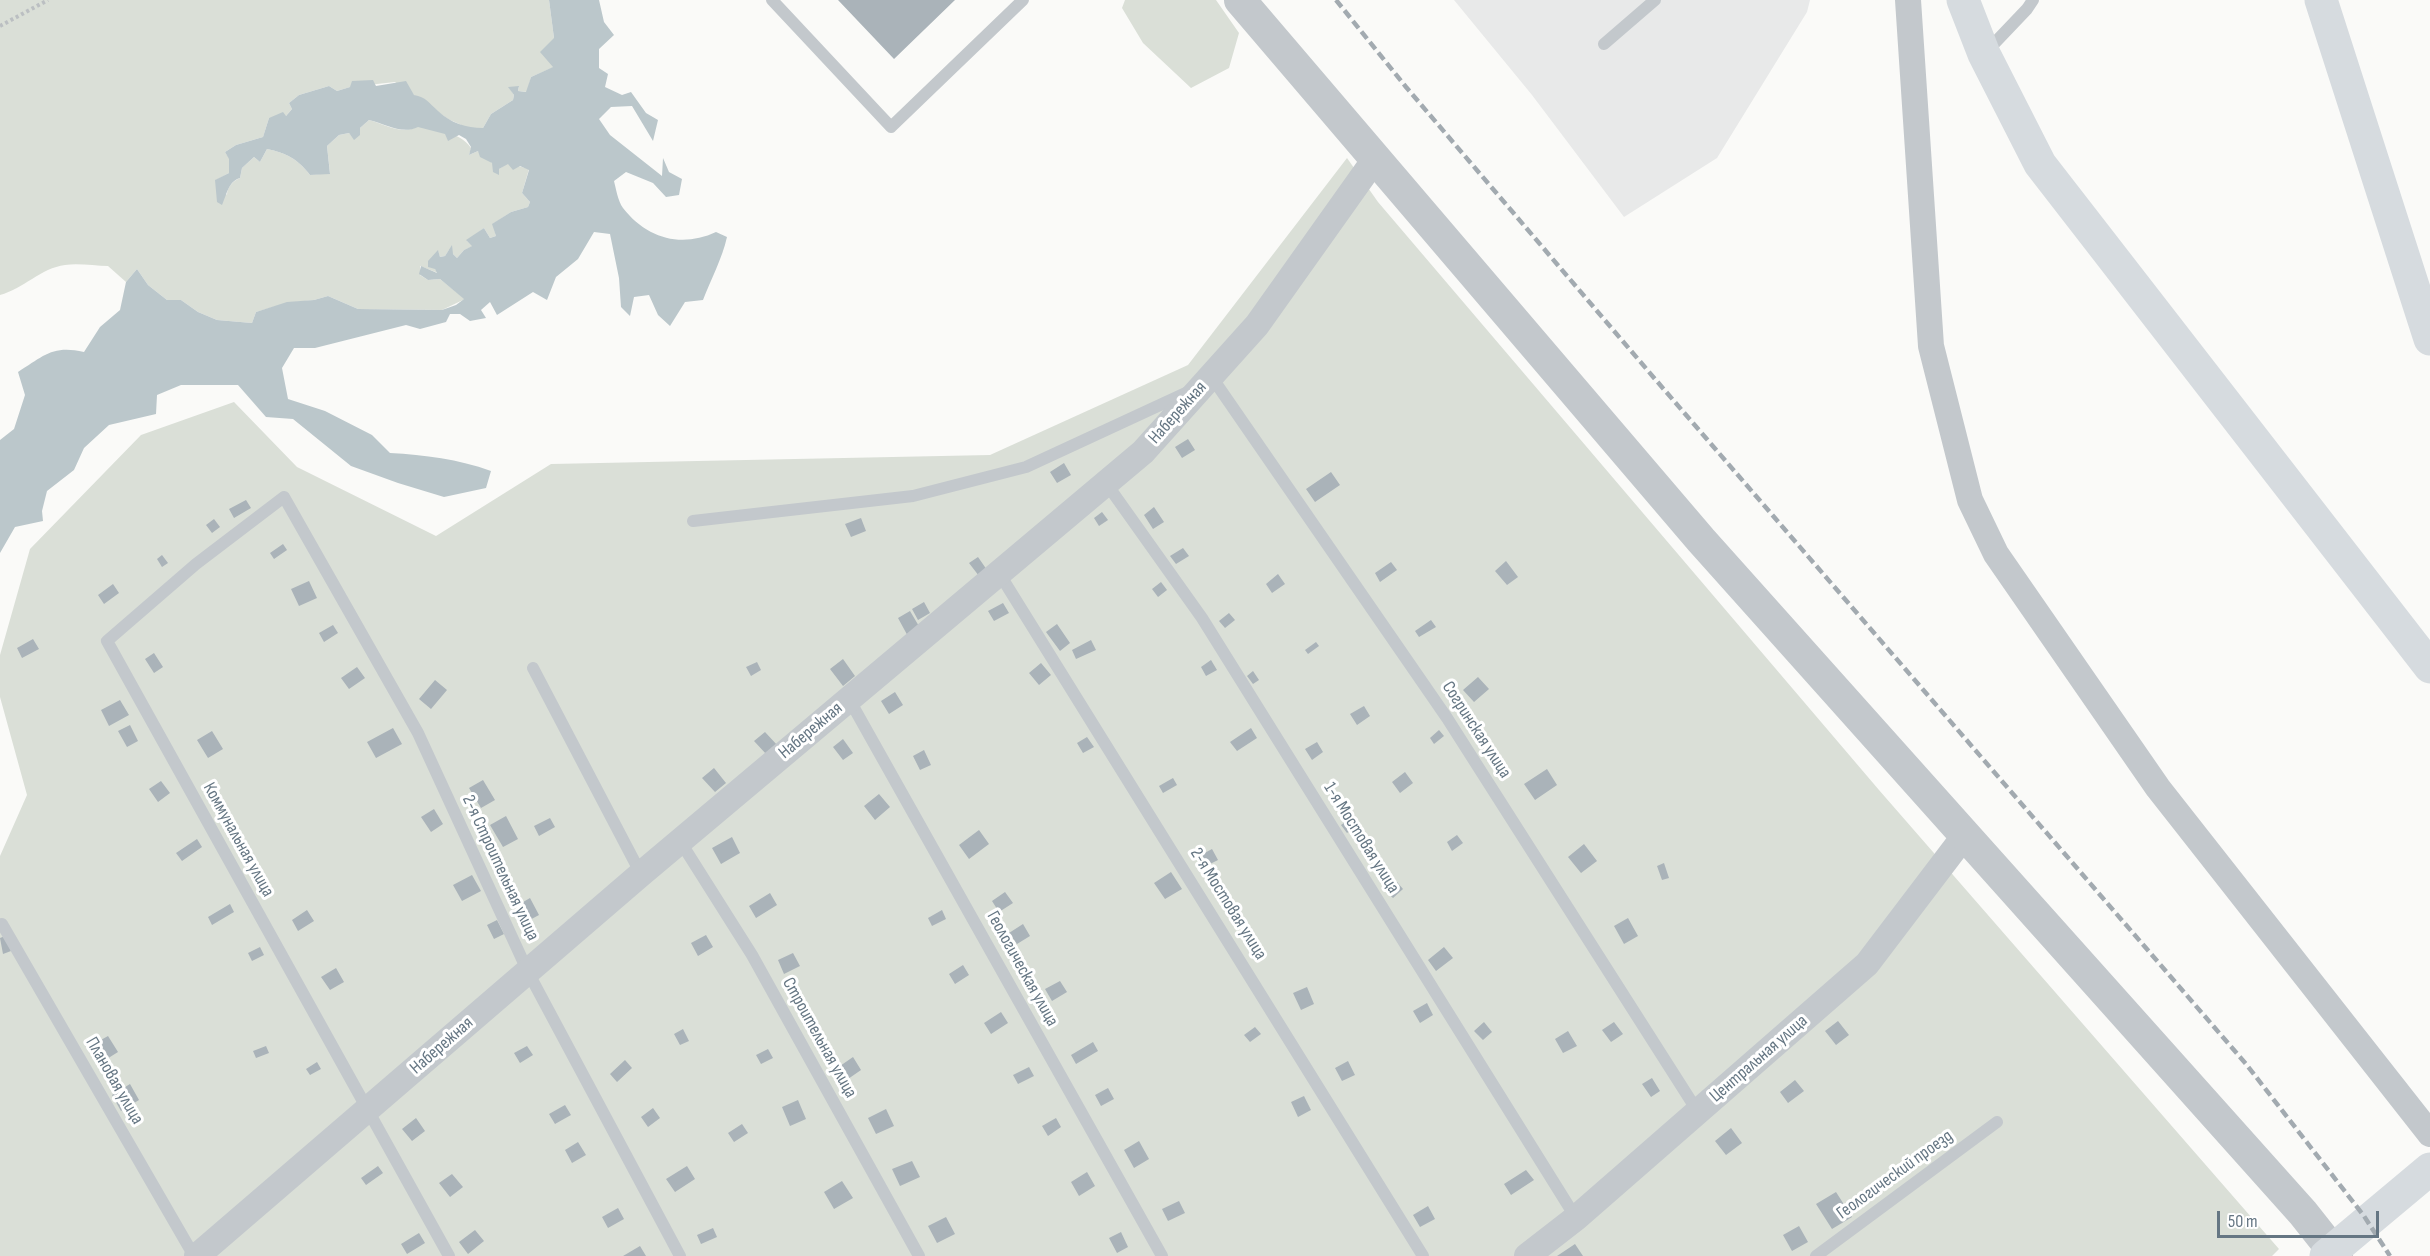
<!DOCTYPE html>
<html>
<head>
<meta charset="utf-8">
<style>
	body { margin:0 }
	#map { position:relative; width:2430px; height:1256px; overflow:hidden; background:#fafaf8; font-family:"Sofia Sans Condensed",sans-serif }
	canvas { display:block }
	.scale { position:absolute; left:2217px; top:1211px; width:162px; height:27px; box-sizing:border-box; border:3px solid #657683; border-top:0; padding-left:8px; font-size:18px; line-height:21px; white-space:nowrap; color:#657683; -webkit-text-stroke:4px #fff; paint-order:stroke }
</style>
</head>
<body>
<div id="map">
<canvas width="2430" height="1256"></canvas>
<div class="scale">50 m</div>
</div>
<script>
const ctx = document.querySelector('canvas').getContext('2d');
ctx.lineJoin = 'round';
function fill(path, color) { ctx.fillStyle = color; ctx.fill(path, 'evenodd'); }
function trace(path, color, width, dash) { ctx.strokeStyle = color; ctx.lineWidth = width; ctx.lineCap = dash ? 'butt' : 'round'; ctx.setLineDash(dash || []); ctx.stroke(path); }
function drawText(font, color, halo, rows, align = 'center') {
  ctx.font = font + ' "Sofia Sans Condensed",sans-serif'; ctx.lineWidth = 6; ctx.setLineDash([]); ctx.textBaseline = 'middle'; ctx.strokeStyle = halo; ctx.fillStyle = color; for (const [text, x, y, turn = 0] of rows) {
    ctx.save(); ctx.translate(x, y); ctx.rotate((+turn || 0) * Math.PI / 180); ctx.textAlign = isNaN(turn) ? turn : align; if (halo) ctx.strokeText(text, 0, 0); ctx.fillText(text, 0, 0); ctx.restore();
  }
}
fill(new Path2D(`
	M1454,0h356l-3,12 -90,146 -93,59 -92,-122z`), '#e8e9e9');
fill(new Path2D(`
	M0,0h549l5,38v29l-23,10 -4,15 -9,-1 1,-4h-10l5,8 -1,5 -22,14 -8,14h-15l-20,-9 -53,-37 -45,5 -13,4 -8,-5 -30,9 -10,8 3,6 -7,8 -16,1 -6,19 -27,8 -11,7 4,6v15l-13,7 11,15c0,-8 6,-14 13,-17l2,-10 12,-11 6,5 7,-13c19,4 31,10 43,26l20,-2 -3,-27 12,-11 10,-2 5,6 6,-11 9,-8c16,4 33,16 49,6 19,6 42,5 53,22l-2,7 9,-4 14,12 7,11v-5l9,-6 21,6 -7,24 8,9 -2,5 -17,5 -18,12 3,12 -6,2 -6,-10 -17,13 6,5 -9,4 -7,8 -8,-8 -4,6 -5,1 -2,-6 -3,18 3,4 -18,-7v9l8,5 12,-1 25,20 -23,11 -84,-1 -30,-13 -14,4 -27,3 -31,9 -4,11 -35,-3 -19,-8 -17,-12h-14l-19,-15 -11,-16 -11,13 -18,-16c-13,0 -29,-3 -43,-1 -24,3 -42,24 -65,30z
	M1125,0h91l23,33 -10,35 -38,20 -48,-45 -21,-35z
	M1347,158l31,44 501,588 400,459 -7,7h-2272v-400l27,-61 -27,-98v-42l30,-106 111,-114 93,-33 63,65 139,69 115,-72 439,-9 198,-90z`), '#dadfd7');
fill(new Path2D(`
	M549,0h50l5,22 10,13 -15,14v19l9,6 -3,13 17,8 9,-3 15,21 12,7 -5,21 -21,-35 -21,1 -12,12 11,16 52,41 1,-18 6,14 13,7 -3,16 -13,2 -13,-14 -27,-11 -12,9c2,8 4,20 9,27 24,31 59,40 93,24l11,5c-5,22 -16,42 -24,63l-18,2 -15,24 -12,-11 -9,-20 -15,2 -4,19 -9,-9 -2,-29 -9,-44 -16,-2 -16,27 -22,18 -9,23 -14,-8 -36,23 -7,-13 -9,8 5,8 -16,3 -10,-7h-10l-4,8 -26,7 -14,-4 -91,23h-21l-12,20 6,31 37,12 47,24 18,18c35,2 68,6 101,18l-5,17 -42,9 -46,-14 -47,-17 -58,-47 -27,-2 -28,-32h-57l-24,10 -1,19 -47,11 -25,23 -10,22 -27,21 -5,20 1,10 -28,6 -15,26v-113l14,-11 11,-34 -7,-23c26,-16 34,-27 66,-20l16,-25 20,-17 6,-28 11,-13 11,16 19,15h14l17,12 19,8 35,3 4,-11 31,-10 27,-2 14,-4 30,13 84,1 14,-5 8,-6 -24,-20 -12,1 -9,-6 2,-8 16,7 -2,-4 -7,-2v-6l10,-11 2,7 5,-1 7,-11 1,9 4,4 7,-8 8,-4 -6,-6 18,-12 6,10 6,-2 -4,-12 19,-12 17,-5 2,-5 -8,-9 7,-23 -9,-4 -7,4 -5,-6 -9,5v6l-6,-3 -1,-9 -12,-6 -2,-6 -9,4 2,-8 -5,-8 -7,-4 -11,6 -3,-7 -27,-7c-16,8 -32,-3 -49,-7l-9,8v7l-6,5 -5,-7 -10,2 -12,11 3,28 -20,1c-12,-16 -24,-22 -43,-26l-7,13 -6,-5 -12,11 -2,10c-12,4 -13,16 -18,27l-5,-3 -2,-22 14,-7v-14l-4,-7 11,-7 27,-8 6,-19 14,-6 3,4 6,-7 -3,-6 10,-8 30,-9 8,5 13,-4 2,-6 21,-1 3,6 30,-5 8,14c12,2 15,8 24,16 13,12 28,17 45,17l8,-14 22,-14 1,-5 -6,-8 11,-1 -1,5 8,1 5,-15 22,-10 -13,-15 14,-14z`), '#bbc7cb');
fill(new Path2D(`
	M838,0h117l-61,59z
	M1188,439l7,11 -13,8 -7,-11z
	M1064,463l7,12 -14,8 -7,-11z
	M1331,472l9,13 -25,17 -9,-13z
	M246,500l5,8 -17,10 -5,-9z
	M1154,507l10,15 -11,7 -9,-14z
	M1102,512l6,8 -9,6 -5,-8z
	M861,518l5,13 -15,6 -6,-13z
	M214,519l6,8 -8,6 -6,-8z
	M283,544l4,6 -13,9 -4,-6z
	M1183,548l6,8 -13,8 -6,-8z
	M162,555l6,8 -6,4 -5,-8z
	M978,557l9,13 -8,6 -10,-13z
	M1506,561l12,16 -11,8 -12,-14z
	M1391,562l6,8 -17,12 -5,-9z
	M1278,574l7,10 -13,9 -6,-9z
	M309,581l8,17 -18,8 -8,-17z
	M1161,582l6,8 -9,7 -6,-8z
	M113,584l6,9 -15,11 -6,-9z
	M924,602l6,11 -12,7 -6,-11z
	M1003,603l6,10 -15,8 -6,-10z
	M910,611l13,22 -13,7 -12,-22z
	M1229,613l6,7 -10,8 -6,-7z
	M1431,620l5,7 -17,10 -4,-6z
	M1057,624l13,19 -10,8 -14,-19z
	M333,625l5,8 -14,9 -5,-9z
	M33,639l6,10 -17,9 -5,-10z
	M1091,640l5,10 -20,9 -4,-9z
	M1316,642l3,4 -11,8 -3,-4z
	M154,653l9,14 -9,6 -9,-14z
	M843,659l12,17 -12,10 -13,-17z
	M1211,660l6,10 -11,6 -5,-9z
	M757,662l4,8 -10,6 -5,-9z
	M1041,663l10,12 -12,10 -10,-12z
	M357,667l8,11 -16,11 -8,-11z
	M1253,671l6,9 -6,4 -6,-8z
	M1478,677l11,12 -15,13 -11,-12z
	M435,680l12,10 -16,19 -12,-10z
	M895,692l8,13 -14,9 -8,-13z
	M120,700l9,15 -20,11 -8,-16z
	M1364,706l6,10 -13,9 -7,-11z
	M130,725l8,16 -11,6 -9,-16z
	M393,728l9,16 -26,14 -9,-16z
	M1251,728l6,10 -20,13 -7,-9z
	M1439,730l5,6 -10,8 -4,-6z
	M212,731l11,18 -15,9 -11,-18z
	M765,732l13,14 -11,9 -13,-14z
	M1087,737l7,10 -11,6 -6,-10z
	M843,739l10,14 -10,7 -10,-13z
	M1317,742l6,10 -11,8 -7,-11z
	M924,750l7,15 -11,5 -7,-14z
	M714,768l12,15 -11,9 -13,-14z
	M1547,769l10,16 -22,15 -11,-16z
	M1405,772l8,11 -13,10 -8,-11z
	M1173,778l4,7 -14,8 -4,-7z
	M483,780l12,20 -14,8 -12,-20z
	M161,781l9,12 -12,9 -9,-13z
	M879,794l11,13 -15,13 -11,-14z
	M434,809l9,15 -12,8 -10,-15z
	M506,816l12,23 -15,8 -13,-22z
	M1353,817l5,8 -11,8 -6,-8z
	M550,818l5,9 -16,9 -5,-10z
	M979,830l10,14 -20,15 -10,-14z
	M1457,835l6,8 -11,8 -5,-9z
	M732,837l8,16 -19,11 -9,-16z
	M197,839l5,8 -20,14 -6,-8z
	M1584,844l13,17 -16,12 -13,-16z
	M1212,849l6,11 -12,6 -5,-11z
	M1664,863l5,15 -7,2 -5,-14z
	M1171,872l11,17 -17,10 -11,-16z
	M472,875l9,16 -19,10 -9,-16z
	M1397,882l6,7 -10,9 -7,-7z
	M1005,892l8,11 -14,9 -7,-11z
	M770,893l7,12 -21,13 -7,-12z
	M530,898l9,17 -13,7 -8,-17z
	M230,904l4,8 -22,13 -4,-8z
	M307,910l7,11 -16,10 -6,-11z
	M942,910l4,9 -14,7 -4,-8z
	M1628,918l10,18 -14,8 -10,-18z
	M497,920l7,14 -10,5 -7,-14z
	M1023,924l7,12 -13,8 -8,-11z
	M706,935l7,12 -15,9 -7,-13z
	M5,936l6,15 -8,3 -3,-16z
	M260,947l4,8 -12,6 -4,-8z
	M1444,947l9,11 -17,13 -8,-11z
	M793,953l7,13 -16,8 -6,-14z
	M963,965l6,10 -14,9 -6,-10z
	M336,968l8,14 -14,8 -9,-13z
	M1060,981l7,11 -15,9 -7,-12z
	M1307,987l7,17 -13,6 -8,-17z
	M1427,1003l6,12 -13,8 -7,-12z
	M1001,1012l7,11 -17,11 -7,-11z
	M1838,1021l11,14 -13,10 -11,-14z
	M1484,1022l8,10 -9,8 -9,-9z
	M1614,1022l9,12 -12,8 -9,-12z
	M1255,1027l6,7 -11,8 -6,-7z
	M683,1029l6,12 -9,4 -6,-11z
	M1568,1031l9,15 -14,7 -8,-14z
	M108,1036l10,16 -16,10 -10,-17z
	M1093,1042l5,9 -22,13 -5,-9z
	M266,1046l3,7 -13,5 -3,-7z
	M527,1046l6,9 -13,8 -6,-10z
	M768,1049l5,9 -12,6 -5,-9z
	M853,1057l8,13 -13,9 -8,-13z
	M625,1060l7,8 -15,14 -7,-8z
	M1348,1061l7,14 -13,6 -7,-13z
	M317,1062l4,7 -11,6 -4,-6z
	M1029,1067l5,9 -16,8 -5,-9z
	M1652,1078l8,13 -9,6 -9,-13z
	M1795,1080l9,11 -16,12 -8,-11z
	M130,1084l9,16 -18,11 -9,-16z
	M1108,1088l6,11 -13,7 -6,-11z
	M1304,1096l7,14 -13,7 -7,-15z
	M798,1100l8,19 -16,7 -8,-19z
	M565,1105l6,10 -16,9 -6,-10z
	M653,1108l7,10 -12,9 -7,-10z
	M886,1109l8,17 -18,8 -8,-16z
	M416,1118l9,13 -13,10 -10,-12z
	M1056,1118l5,9 -13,9 -6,-10z
	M742,1124l6,9 -14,9 -6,-9z
	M1731,1128l11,15 -16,12 -11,-14z
	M1139,1141l10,18 -15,9 -10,-18z
	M578,1142l8,13 -14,8 -7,-13z
	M912,1161l8,16 -20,9 -8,-17z
	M378,1166l5,7 -17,12 -5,-7z
	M687,1166l8,13 -20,13 -9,-13z
	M1526,1170l8,10 -23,15 -7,-11z
	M1087,1172l8,14 -16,10 -8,-14z
	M452,1174l11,13 -13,10 -11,-14z
	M842,1181l11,17 -19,11 -10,-17z
	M1836,1192l16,25 -20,12 -16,-25z
	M1179,1201l6,12 -17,8 -6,-12z
	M1428,1206l7,13 -15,8 -7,-12z
	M618,1208l6,11 -16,9 -6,-11z
	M946,1217l9,17 -18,9 -9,-17z
	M1799,1226l9,16 -16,9 -9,-16z
	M713,1228l4,9 -16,7 -4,-9z
	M475,1230l9,11 -16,13 -9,-12z
	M1121,1232l7,15 -11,6 -8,-15z
	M419,1233l6,10 -18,11 -6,-10z
	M1575,1244l8,12h-26z
	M640,1246l6,10h-23z`), '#aab3b9');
trace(new Path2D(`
	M0,26l48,-26`), '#bbbfc2', 4, [3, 3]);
trace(new Path2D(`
	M772,0l119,127 132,-127
	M1604,44l51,-44
	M1987,51l40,-42 6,-9
	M1211,376l236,342 251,394
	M1106,483l96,135 374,600
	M693,521l220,-25 113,-29 162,-75
	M999,573l424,683
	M533,668l108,206
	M849,699l313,557
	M680,841l72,114 167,301
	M2,924l192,332
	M449,1256l-342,-615 89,-77 88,-67 134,236 110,239 152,284
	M1816,1256l181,-134`), '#c3c8cc', 12);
trace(new Path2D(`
	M1908,0l23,346 39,154 26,54 162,234 272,346
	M197,1256l444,-382 502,-422 114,-127 118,-166
	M1527,1256l49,-38 291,-254 98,-129`), '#c3c8cc', 26);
trace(new Path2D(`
	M1240,0l461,540 602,673 34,43`), '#c3c8cc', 32);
trace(new Path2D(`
	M1963,0l21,54 56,110 390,503
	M2326,1256l104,-87`), '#d6dbdf', 33);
trace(new Path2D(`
	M2321,0l109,339`), '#d6dbdf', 33);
trace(new Path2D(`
	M1336,0l70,87 249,292 591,685 118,152 26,40`), '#a2aab0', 4.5, [9, 4.5]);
drawText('18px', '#657683', '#fff', [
	["Набережная",1178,413,-48],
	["Согринская улица",1476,730,57],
	["Набережная",811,731,-40],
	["1-я Мостовая улица",1361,838,58],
	["Коммунальная улица",238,840,61],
	["2-я Строительная улица",500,868,65],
	["2-я Мостовая улица",1228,904,58],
	["Геологическая улица",1022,969,61],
	["Строительная улица",819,1038,61],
	["Набережная",442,1046,-41],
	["Центральная улица",1759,1059,-41],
	["Плановая улица",114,1081,60],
	["Геологический проезд",1895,1175,-36]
]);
</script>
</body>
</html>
